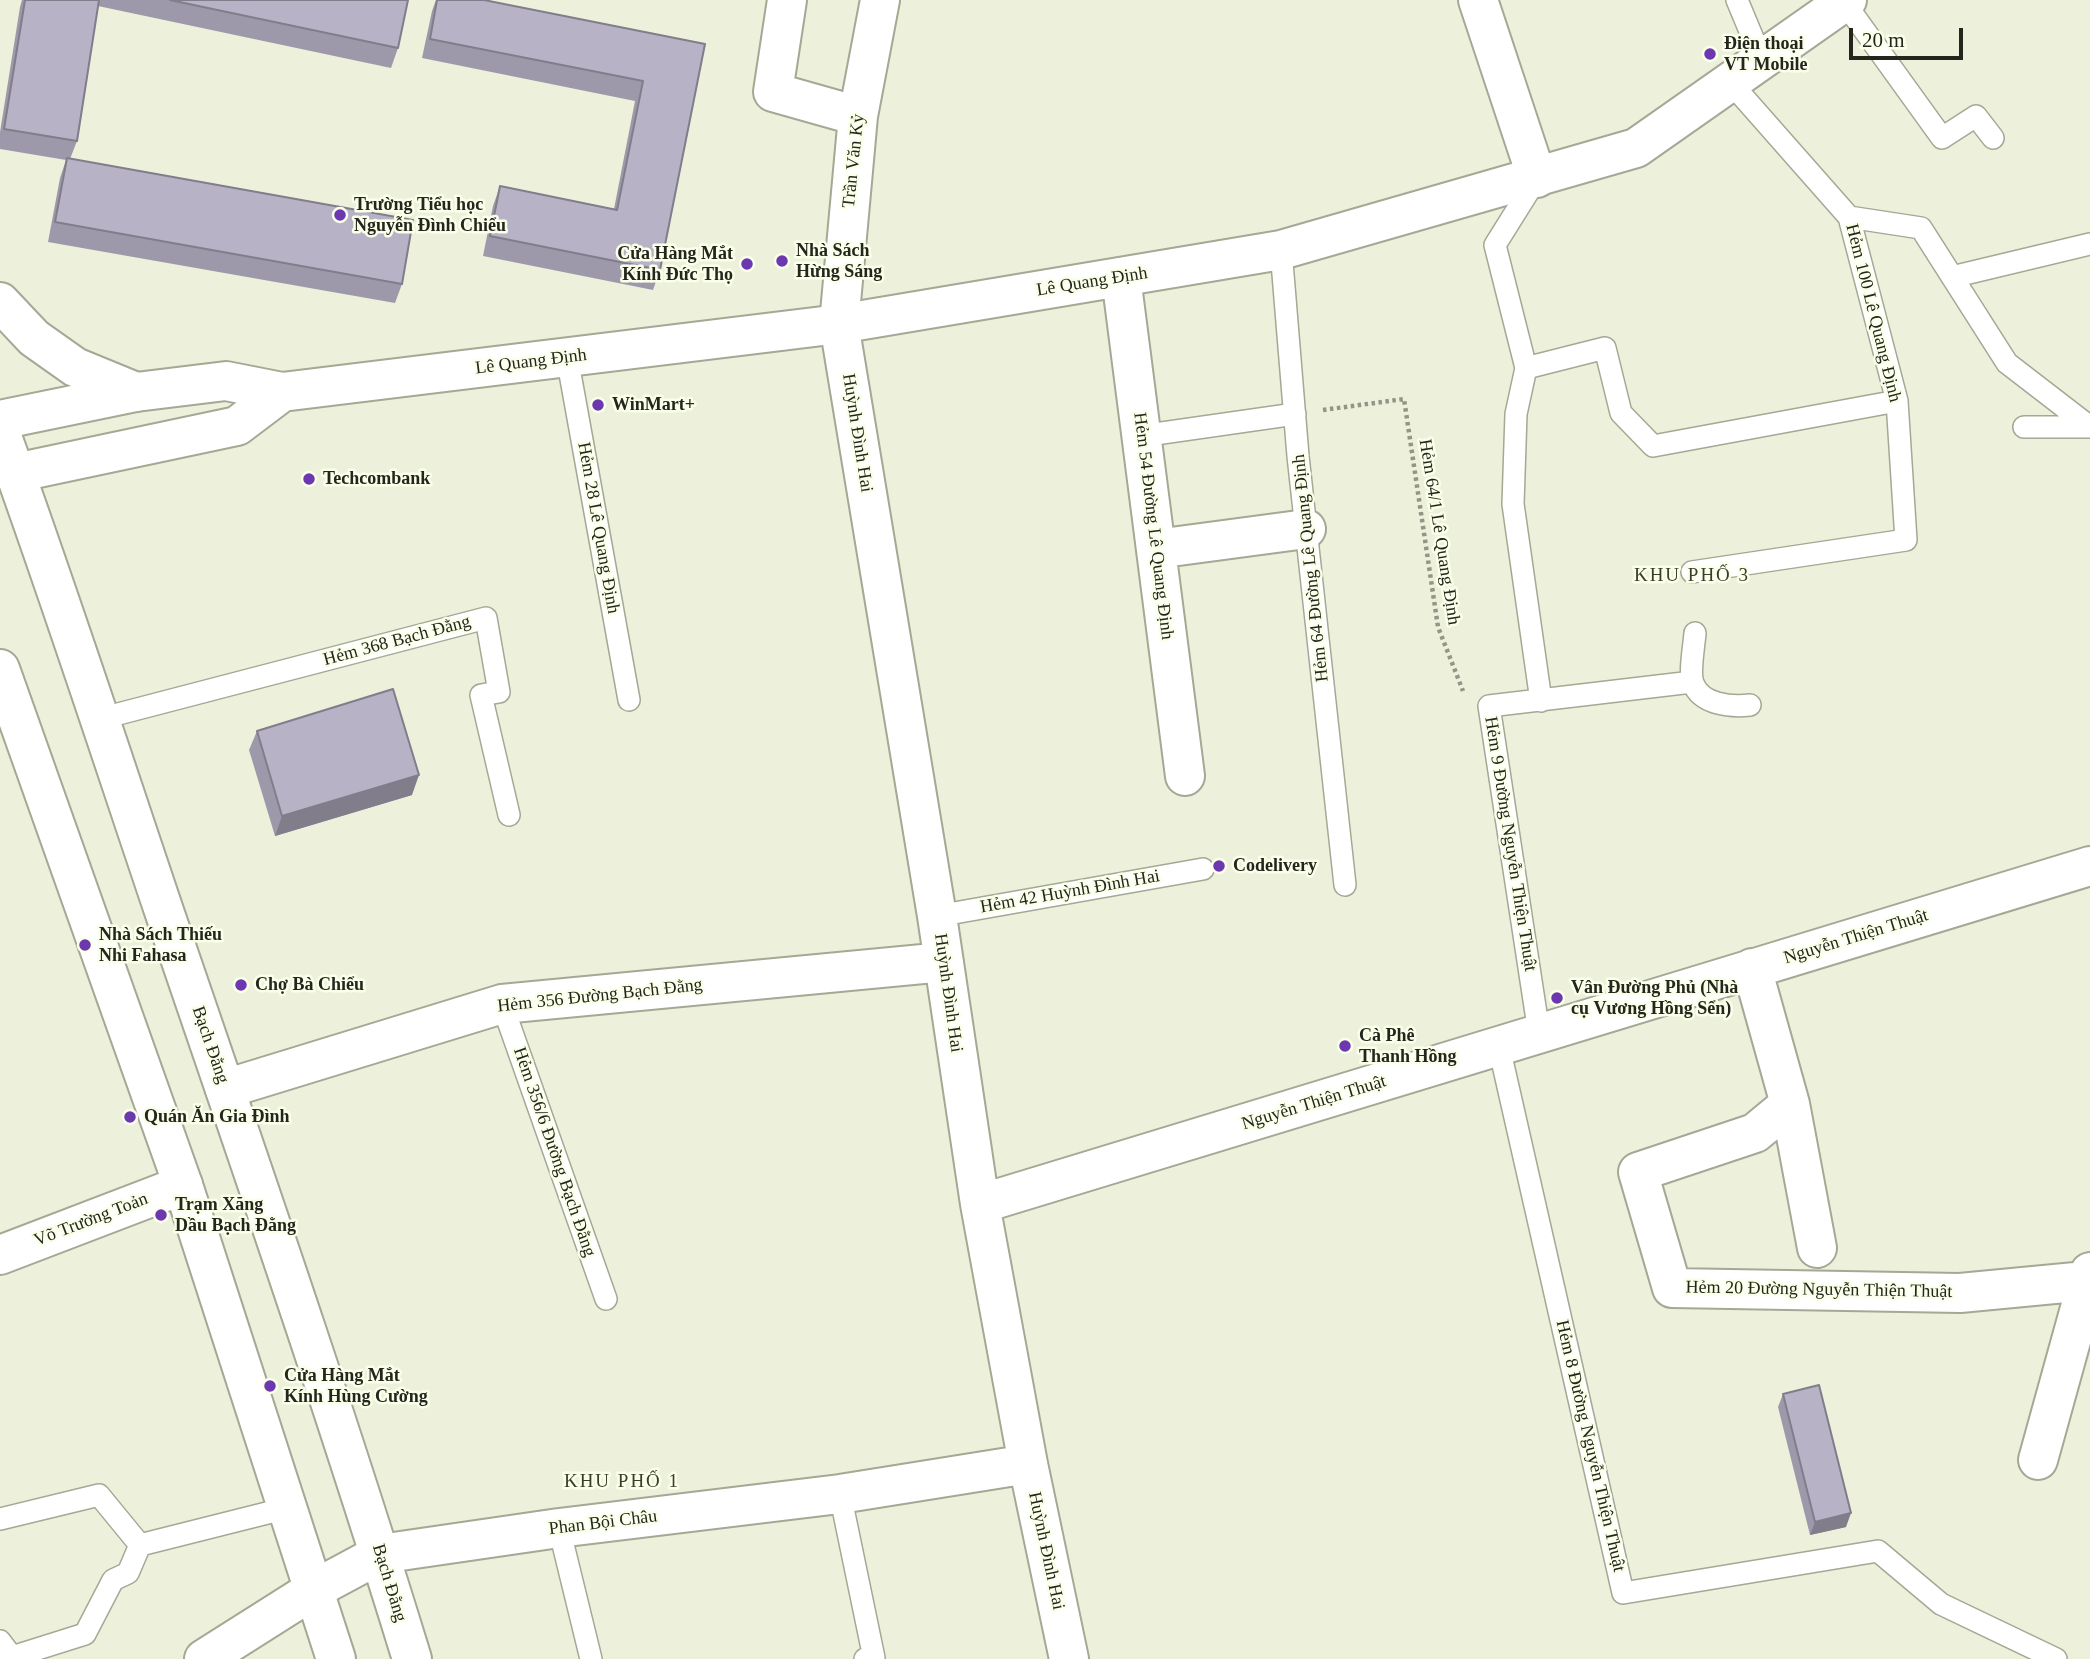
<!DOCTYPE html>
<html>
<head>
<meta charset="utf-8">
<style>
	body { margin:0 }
	#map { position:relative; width:2090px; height:1659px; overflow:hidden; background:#edf1dc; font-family:Georgia,serif }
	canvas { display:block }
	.scale { position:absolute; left:1849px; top:28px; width:114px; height:32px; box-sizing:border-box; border:4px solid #24261e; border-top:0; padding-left:9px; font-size:21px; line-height:24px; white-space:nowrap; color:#24261e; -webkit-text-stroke:5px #faffe9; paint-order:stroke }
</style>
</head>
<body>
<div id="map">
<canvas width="2090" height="1659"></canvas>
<div class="scale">20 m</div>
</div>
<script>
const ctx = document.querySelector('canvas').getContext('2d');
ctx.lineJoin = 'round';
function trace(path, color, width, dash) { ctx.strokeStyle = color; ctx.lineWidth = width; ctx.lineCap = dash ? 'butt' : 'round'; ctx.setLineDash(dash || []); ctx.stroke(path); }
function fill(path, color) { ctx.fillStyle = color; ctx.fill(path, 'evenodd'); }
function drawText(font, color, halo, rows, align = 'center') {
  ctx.font = font + ' Georgia,serif'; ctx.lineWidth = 5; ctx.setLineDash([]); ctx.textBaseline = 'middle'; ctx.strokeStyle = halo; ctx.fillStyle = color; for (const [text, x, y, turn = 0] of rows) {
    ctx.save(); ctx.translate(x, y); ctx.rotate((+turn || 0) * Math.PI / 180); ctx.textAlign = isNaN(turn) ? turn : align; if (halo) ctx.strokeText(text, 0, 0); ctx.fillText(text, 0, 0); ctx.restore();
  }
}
const service = new Path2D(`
	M1737,0l25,60
	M1844,2l98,136 34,-22 17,22
	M1537,178l-42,67 31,123 -10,46 -3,90 28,197
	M1849,217l72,11 86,135 83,64
	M1281,250l17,206 47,429
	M1952,277l138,-33
	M567,357l62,343
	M1526,368l79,-20 16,65 32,33 244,-45
	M2024,427h66
	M1141,436l154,-22
	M1692,572l214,-32 -9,-139 -48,-184 -119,-135
	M1695,633c-1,13 -6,40 -2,50 8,22 38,24 57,22
	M99,719l387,-101 13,74 -18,3 28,120
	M937,916l266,-47
	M502,1004l104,295
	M1539,1033l-50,-327 203,-24
	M1499,1047l124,546 255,-42 63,53 115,55
	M840,1494l34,164 -9,1
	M0,1519l99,-24 41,50
	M559,1528l32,131
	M140,1545l147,-37
	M0,1641l12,16 73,-23 28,-54 15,-7 12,-28`);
const minor = new Path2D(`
	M787,0l-14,92 85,24
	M880,0l-22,116 -19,208 98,592 43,288 48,260 41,195
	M1478,0l59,178
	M1121,277l64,499
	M1156,549l150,-20
	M1752,968l38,136 -35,29 -117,39 34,116 288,5 126,-12
	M225,1089l277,-85 442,-42
	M1790,1104l27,144
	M980,1204l1110,-338
	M0,1255l183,-70
	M2038,1460l52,-188
	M204,1659l109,-69 67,-36 179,-26 281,-34 188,-30`);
const secondary = new Path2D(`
	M0,420l136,-28 90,-11 56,11 557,-68 442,-74 355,-102 211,-148
	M15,473l222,-47 45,-34`);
const primary = new Path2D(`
	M0,302l34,36 41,29 61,25
	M0,431c58,159 110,320 164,480 85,249 171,497 248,748
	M0,669l183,516 153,474`);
trace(service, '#a4a894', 24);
trace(minor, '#a4a894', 42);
trace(secondary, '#a4a894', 42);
trace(primary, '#a4a894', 42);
trace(new Path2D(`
	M1323,410l81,-11 34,228 25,64`), '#939687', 4.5, [3.5, 3.5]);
trace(service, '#fff', 21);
trace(minor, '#fff', 38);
trace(secondary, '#fff', 38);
trace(primary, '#fff', 38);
fill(new Path2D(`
	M22,0h386l-10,48 -7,20 -293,-62 -21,135 -7,18 332,125 -7,19 -347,-61 12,-64 6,-18 -66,-11v-17l20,-125z
	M436,0h48l221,44 -45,226 -7,20 -170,-34 10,-50 7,-20 114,23 21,-108 -213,-43 10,-47z
	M257,731l155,64 -137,41 -26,-86z
	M1783,1394l63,133 -36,8 -32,-128z`), '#9e99aa');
fill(new Path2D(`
	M419,775l-7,20 -137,41 7,-20z
	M1851,1513l-5,14 -36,8 5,-13z`), '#817d8b');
const building = new Path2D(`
	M25,0h74l-22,141 -73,-12z
	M170,0h238l-10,48z
	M437,0h47l221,44 -45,226 -170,-34 10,-50 117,24 26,-129 -213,-42z
	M67,158l346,62 -11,64 -347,-62z
	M393,689l26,86 -137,41 -25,-85z
	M1819,1385l32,128 -36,9 -32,-128z`);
fill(building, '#b8b2c6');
trace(building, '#817d8b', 2);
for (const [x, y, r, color] of [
	[1710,54,7,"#6d38af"],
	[340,215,7,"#6d38af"],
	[782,261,7,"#6d38af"],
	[747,264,7,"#6d38af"],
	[598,405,7,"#6d38af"],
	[309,479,7,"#6d38af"],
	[1219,866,7,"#6d38af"],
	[85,945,7,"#6d38af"],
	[241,985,7,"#6d38af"],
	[1557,998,7,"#6d38af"],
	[1345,1046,7,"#6d38af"],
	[130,1117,7,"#6d38af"],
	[161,1215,7,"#6d38af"],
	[270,1386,7,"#6d38af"]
]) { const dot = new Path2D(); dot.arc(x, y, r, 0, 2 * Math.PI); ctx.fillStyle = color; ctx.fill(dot); trace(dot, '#faffe9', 2.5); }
drawText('bold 18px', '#24261e', '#faffe9', [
	["Điện thoại",1724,44],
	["VT Mobile",1724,65],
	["Trường Tiểu học",354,205],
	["Nguyễn Đình Chiểu",354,226],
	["Nhà Sách",796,251],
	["Hừng Sáng",796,272],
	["Cửa Hàng Mắt",733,254,"right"],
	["Kính Đức Thọ",733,275,"right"],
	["WinMart+",612,405],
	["Techcombank",323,479],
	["Codelivery",1233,866],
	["Nhà Sách Thiếu",99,935],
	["Nhi Fahasa",99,956],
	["Chợ Bà Chiểu",255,985],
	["Vân Đường Phủ (Nhà",1571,988],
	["cụ Vương Hồng Sển)",1571,1009],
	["Cà Phê",1359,1036],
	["Thanh Hồng",1359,1057],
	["Quán Ăn Gia Đình",144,1117],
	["Trạm Xăng",175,1205],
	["Dầu Bạch Đằng",175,1226],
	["Cửa Hàng Mắt",284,1376],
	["Kính Hùng Cường",284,1397]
], 'left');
drawText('18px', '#24261e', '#faffe9', [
	["Trần Văn Kỷ",854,161,-84],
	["Lê Quang Định",1092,282,-9],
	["Hẻm 100 Lê Quang Định",1873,313,76],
	["Lê Quang Định",531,362,-7],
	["Huỳnh Đình Hai",857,433,81],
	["Hẻm 54 Đường Lê Quang Định",1153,526,83],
	["Hẻm 28 Lê Quang Định",598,528,80],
	["Hẻm 64/1 Lê Quang Định",1439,532,81],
	["Hẻm 64 Đường Lê Quang Định",1311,568,-96],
	["Hẻm 368 Bạch Đằng",397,641,-15],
	["Hẻm 9 Đường Nguyễn Thiện Thuật",1510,844,81],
	["Hẻm 42 Huỳnh Đình Hai",1070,892,-10],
	["Nguyễn Thiện Thuật",1856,937,-17],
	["Huỳnh Đình Hai",948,993,82],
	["Hẻm 356 Đường Bạch Đằng",600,996,-6],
	["Bạch Đằng",210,1045,71],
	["Nguyễn Thiện Thuật",1314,1103,-17],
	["Hẻm 356/6 Đường Bạch Đằng",554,1152,71],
	["Võ Trường Toản",91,1220,-21],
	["Hẻm 20 Đường Nguyễn Thiện Thuật",1819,1290,1],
	["Hẻm 8 Đường Nguyễn Thiện Thuật",1590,1446,77],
	["Phan Bội Châu",603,1523,-7],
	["Huỳnh Đình Hai",1046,1551,78],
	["Bạch Đằng",389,1583,73]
]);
ctx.letterSpacing = '2px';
drawText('19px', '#393d2c', '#faffe9', [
	["KHU PHỐ 3",1692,576],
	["KHU PHỐ 1",622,1482]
]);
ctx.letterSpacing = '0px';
</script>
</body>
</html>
